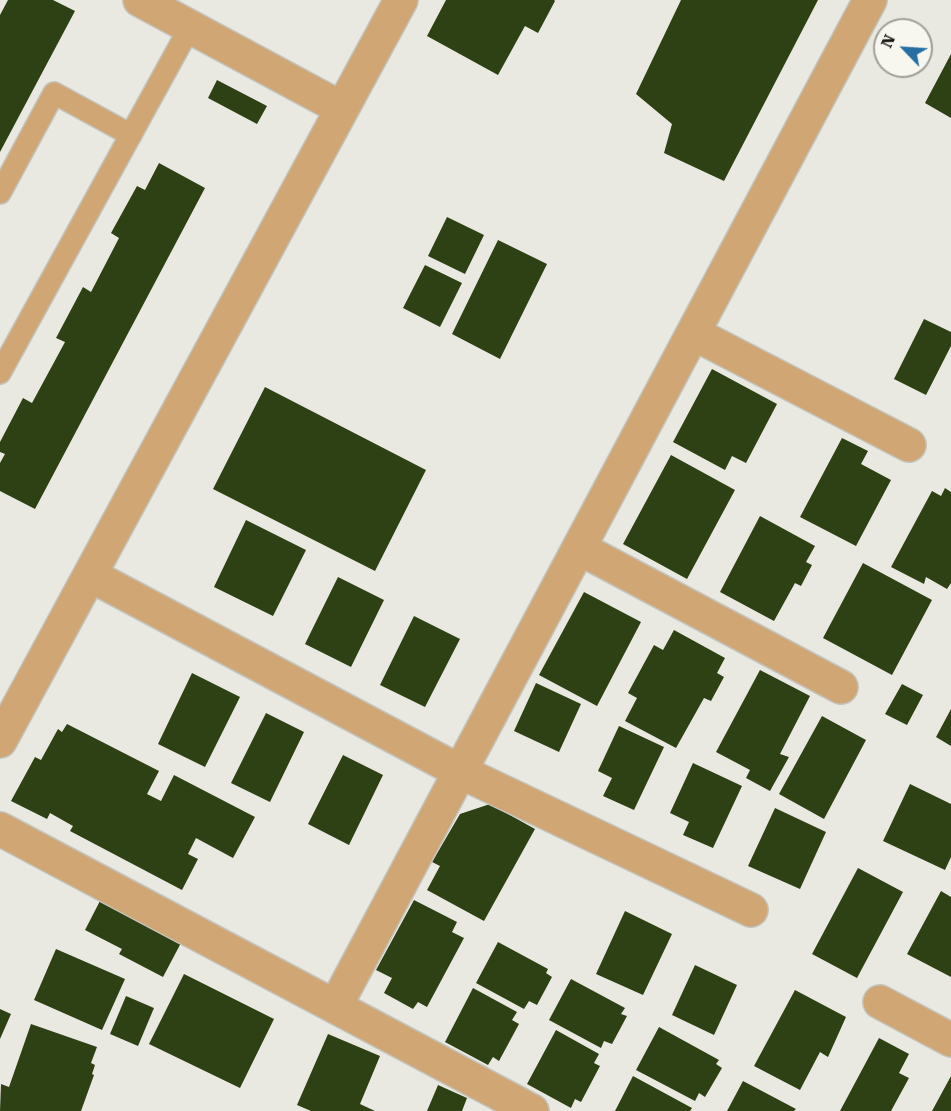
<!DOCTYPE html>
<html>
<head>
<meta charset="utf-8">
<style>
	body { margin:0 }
	#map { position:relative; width:951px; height:1111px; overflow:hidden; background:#eae9e1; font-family:"Roboto Serif",serif }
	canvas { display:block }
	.north { position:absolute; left:873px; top:18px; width:60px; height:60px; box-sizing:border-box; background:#f8f7ef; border:2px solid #9f9e98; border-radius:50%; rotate:295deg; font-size:16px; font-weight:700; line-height:24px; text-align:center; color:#191816 }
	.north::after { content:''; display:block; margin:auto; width:21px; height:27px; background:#286ea2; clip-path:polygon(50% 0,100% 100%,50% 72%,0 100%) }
</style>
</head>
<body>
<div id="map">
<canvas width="951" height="1111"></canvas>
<div class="north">N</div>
</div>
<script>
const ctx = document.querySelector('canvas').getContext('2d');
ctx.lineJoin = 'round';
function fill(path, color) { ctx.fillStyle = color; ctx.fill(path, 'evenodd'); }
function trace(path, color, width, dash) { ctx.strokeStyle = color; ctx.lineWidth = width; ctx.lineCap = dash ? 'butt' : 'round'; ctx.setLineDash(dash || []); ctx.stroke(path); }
fill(new Path2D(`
	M8,0h45l22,11 -75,141v-137z
	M446,0h108l1,1 -17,32 -13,-7 -27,49 -71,-39z
	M681,0h137l-94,181 -60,-28 8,-29 -36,-30z
	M951,54v64l-26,-15z
	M217,80l50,26 -10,18 -49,-26z
	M159,163l46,25 -170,321 -35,-18v-28l5,-9 -5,-2v-10l23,-44 9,5 33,-61 -9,-4 27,-51 8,5 28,-54 -8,-5 26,-47 8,4z
	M447,217l37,18 -19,39 -37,-18z
	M498,240l49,24 -47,95 -48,-25z
	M425,265l37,18 -22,44 -37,-19z
	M924,319l27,13v14l-25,49 -32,-16z
	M712,369l65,35 -31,59 -14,-7 -7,14 -52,-28z
	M265,387l161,83 -51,101 -162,-82z
	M842,438l26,13 -7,13 30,16 -35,66 -56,-29z
	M671,455l64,35 -48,89 -64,-35z
	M945,488l6,4v91l-4,6 -21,-12 -2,7 -33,-17 41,-76 9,5z
	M760,516l55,30 -9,16 6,3 -11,21 -6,-3 -21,38 -54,-29z
	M246,520l60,30 -33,66 -59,-29z
	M863,563l69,37 -40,75 -69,-37z
	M338,577l46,23 -33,67 -46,-23z
	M584,592l57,30 -44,84 -58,-31z
	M414,616l46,23 -35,68 -45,-22z
	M674,630l51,28 -8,15 7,4 -13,24 -7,-3 -28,50 -51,-27 12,-23 -9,-5 26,-48 9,5z
	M760,670l50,26 -30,58 9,3 -19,34 -24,-13 4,-8 -34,-18z
	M192,673l48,24 -35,70 -47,-23z
	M536,683l45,21 -22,48 -45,-21z
	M902,684l21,11 -16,30 -22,-11z
	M951,709v37l-15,-9z
	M266,713l38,19 -34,70 -39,-19z
	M822,716l44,24 -42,79 -45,-25z
	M67,724l92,47 -12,23 14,7 13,-26 81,42 -22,41 -37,-20 -8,16 10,5 -16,31 -112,-59 3,-5 -23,-13 -3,6 -36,-18 24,-44 6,3 17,-31 4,3z
	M619,726l45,21 -30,63 -31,-14 9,-18 -14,-7z
	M343,755l40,20 -34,70 -41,-21z
	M693,763l49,23 -29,62 -30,-13 6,-13 -19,-9z
	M910,784l41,20v53l-6,13 -62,-29z
	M490,804l45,25 -51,92 -57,-31 13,-24 -8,-4 28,-48z
	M775,808l51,24 -26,57 -52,-23z
	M858,868l45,24 -46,86 -45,-24z
	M941,891l10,6v80l-44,-23z
	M101,899l81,42 -19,36 -44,-23 3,-5 -37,-19z
	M414,900l43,22 -5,10 12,6 -37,69 -9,-5 -5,7 -29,-16 8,-15 -16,-8z
	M625,911l47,23 -29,61 -47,-21z
	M498,942l50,27 -2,4 6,4 -15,28 -8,-4 -5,8 -48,-26z
	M56,949l69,30 -23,51 -68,-30z
	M695,965l42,20 -23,50 -42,-20z
	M184,974l90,45 -34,69 -91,-44z
	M571,979l54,29 -4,6 6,2 -15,28 -8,-3 -3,7 -52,-28z
	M473,988l44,24 -5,8 7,4 -20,37 -6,-4 -5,8 -43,-23z
	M795,990l51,27 -18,40 -8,-5 -20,38 -46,-24z
	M126,996l28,12 -16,38 -28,-12z
	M0,1009l11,5 -11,25z
	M31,1024l66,23 -6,16 4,2 -3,9 2,1 -13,36h-81l1,-27 8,3z
	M659,1027l60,33 -3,4 6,4 -17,29 -6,-4 -4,8 -59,-31z
	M556,1030l43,24 -5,9 6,3 -19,36 -6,-3 -4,9 -44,-24z
	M328,1034l52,22 -20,48 15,7h-64l-14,-6z
	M879,1038l30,16 -10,19 10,5 -18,33h-51z
	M633,1076l59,32 -2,3h-75z
	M951,1076v35h-19z
	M743,1081l53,28 -2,2h-67z
	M438,1085l29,13 -5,13h-35z`), '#2d4114');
const service = new Path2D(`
	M0,193l54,-100 77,42
	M0,373l190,-346`);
const minor = new Path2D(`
	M140,0l201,108
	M693,333l216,112
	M579,548l262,139
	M92,576l367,195 292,139
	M0,829l532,282
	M880,1002l71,38
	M336,1005l534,-1005`);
const tertiary = new Path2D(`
	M0,741l401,-741`);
trace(service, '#c4c3bc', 24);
trace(minor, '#c4c3bc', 36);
trace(tertiary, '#c4c3bc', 36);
trace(service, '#cfa674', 21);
trace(minor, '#cfa674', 33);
trace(tertiary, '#cfa674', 33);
</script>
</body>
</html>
